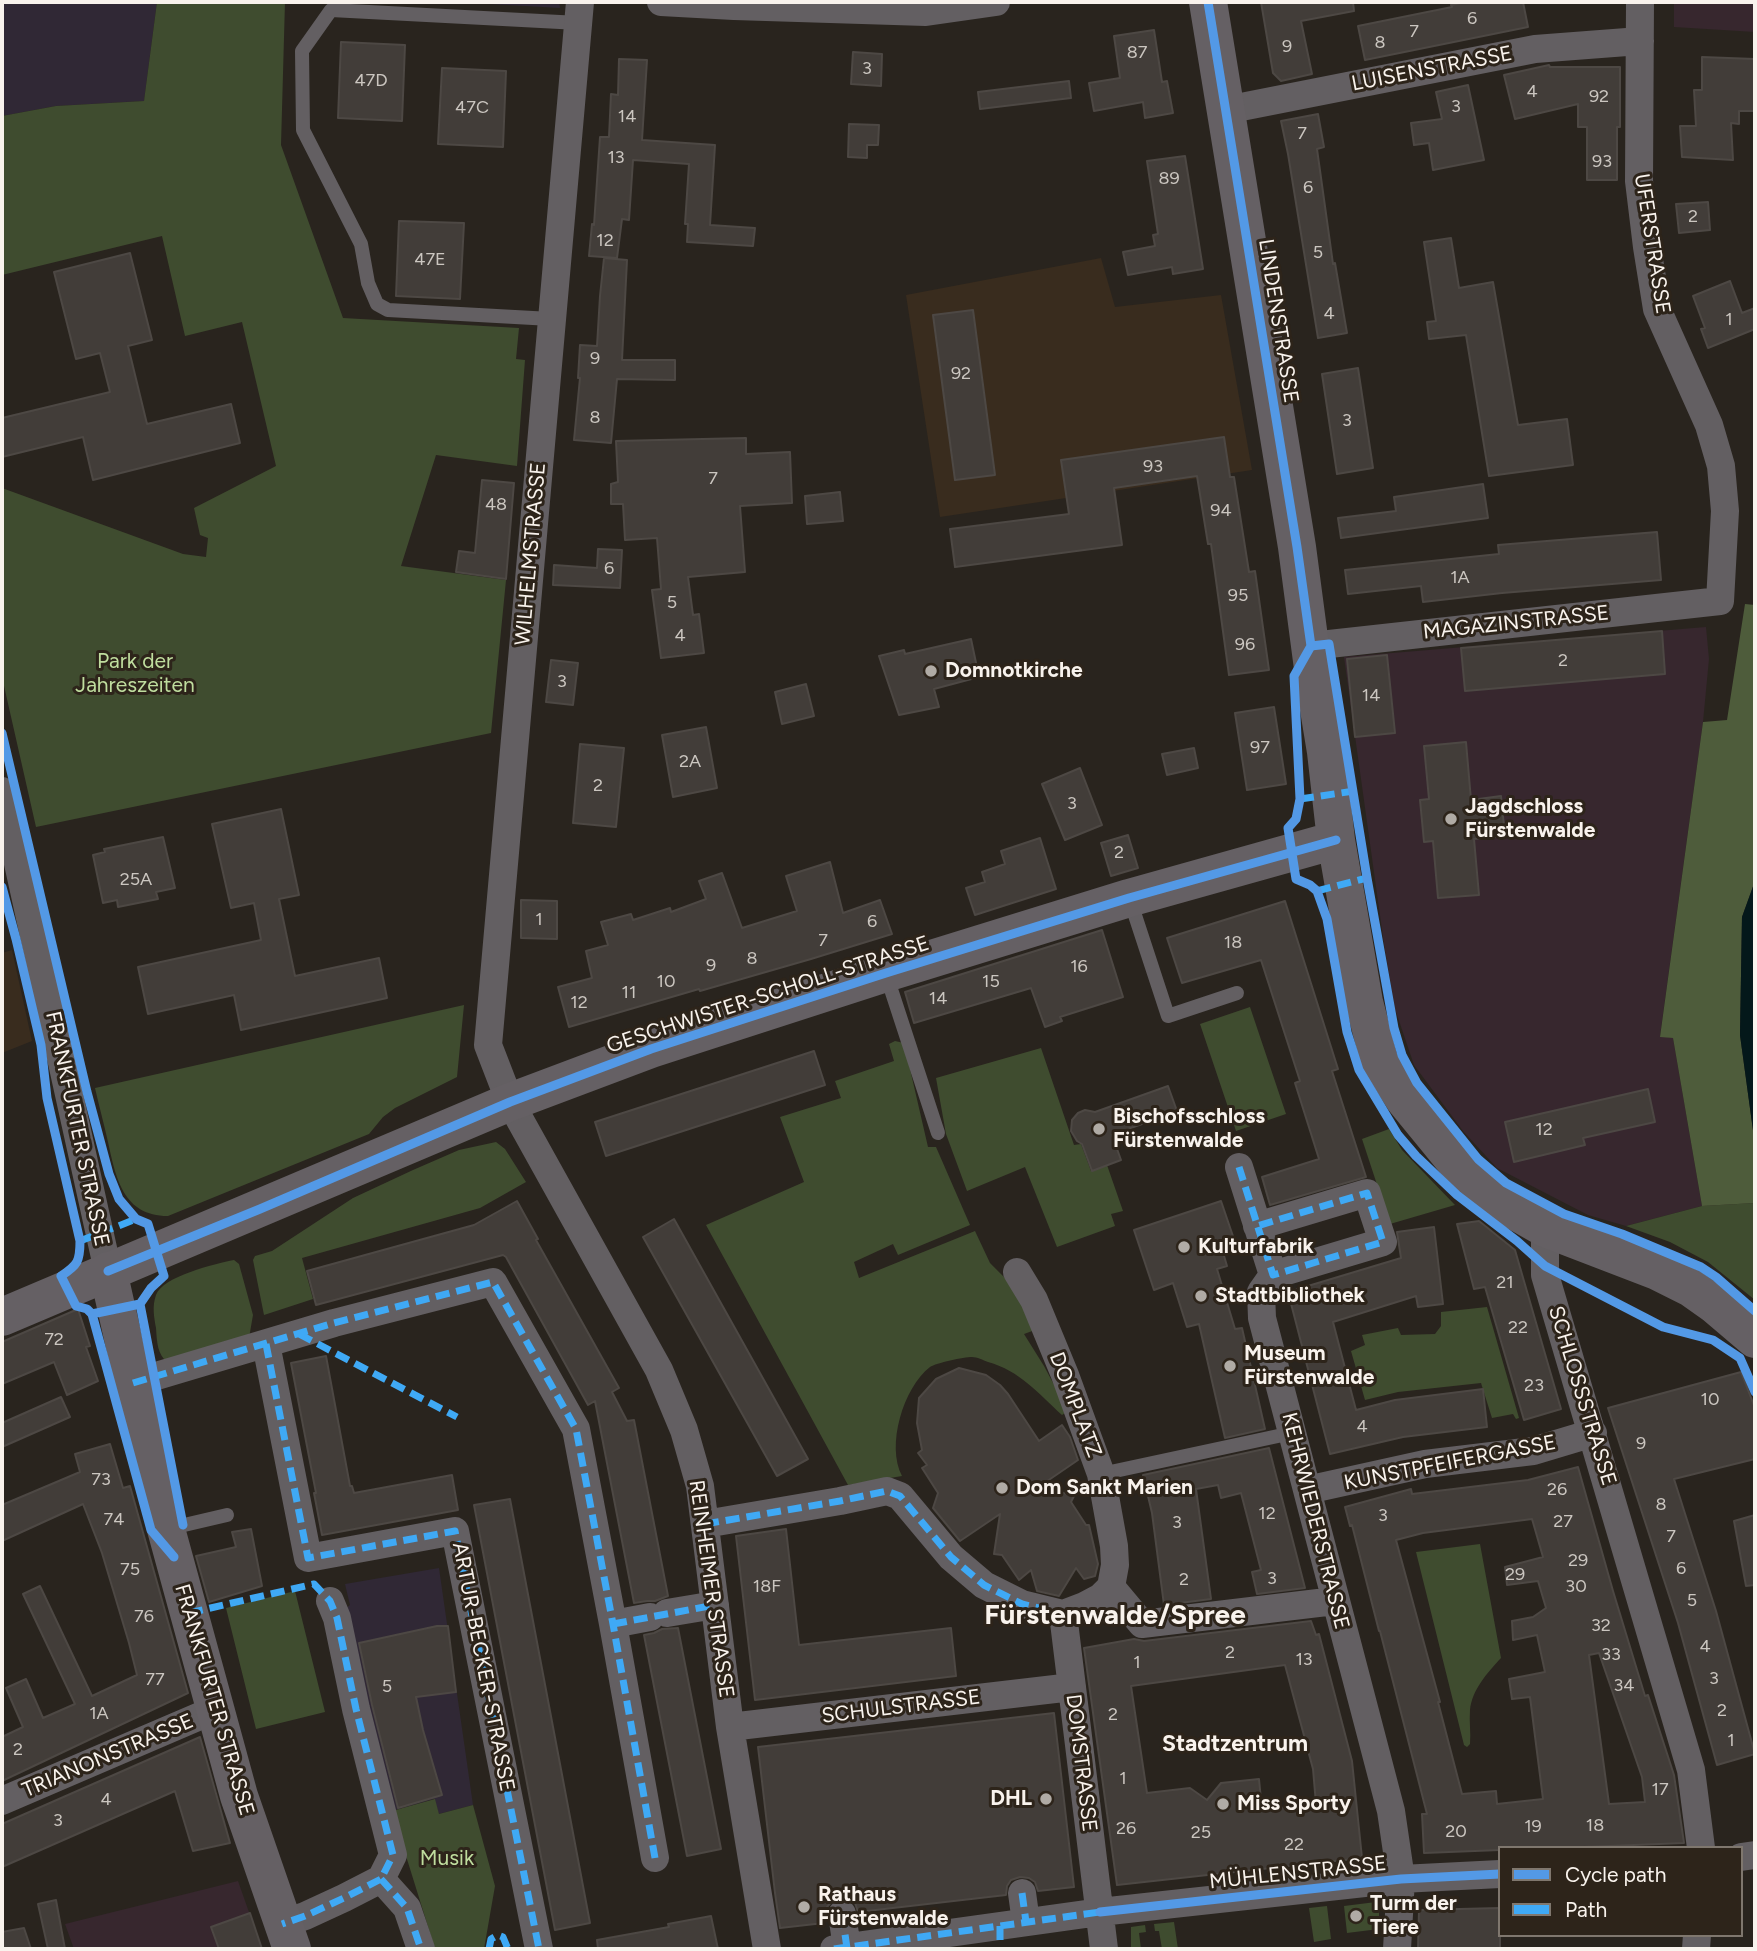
<!DOCTYPE html>
<html>
<head>
<meta charset="utf-8">
<style>
	body { margin:0 }
	#map { position:relative; width:1757px; height:1951px; overflow:hidden; background:#29241e; font-family:Figtree,sans-serif }
	canvas { display:block }
	.frame { position:absolute; inset:0; border:4px solid #f9f3ed; pointer-events:none }
	.legend { position:absolute; left:1498px; top:1846px; width:245px; height:91px; box-sizing:border-box; background:#2d241a; border:2px solid #7f776e; margin:0; padding:9px 12px; list-style:none; font-size:21px; color:#f9f3ed }
	.legend li { display:flex; align-items:center; gap:14px; height:35px }
	.legend b { width:35px; border:2px solid #7f776e }
</style>
</head>
<body>
<div id="map">
<canvas width="1757" height="1951"></canvas>
<div class="frame"></div>
<ul class="legend">
<li><b style="height:9px;background:#5399e6"></b>Cycle path</li>
<li><b style="height:9px;background:#3fa9f5"></b>Path</li>
</ul>
</div>
<script>
const ctx = document.querySelector('canvas').getContext('2d');
ctx.lineJoin = 'round';
function fill(path, color) { ctx.fillStyle = color; ctx.fill(path, 'evenodd'); }
function trace(path, color, width, dash) { ctx.strokeStyle = color; ctx.lineWidth = width; ctx.lineCap = dash ? 'butt' : 'round'; ctx.setLineDash(dash || []); ctx.stroke(path); }
function drawText(font, color, halo, rows, align = 'center') {
  ctx.font = font + ' Figtree,sans-serif'; ctx.lineWidth = 6; ctx.setLineDash([]); ctx.textBaseline = 'middle'; ctx.strokeStyle = halo; ctx.fillStyle = color; for (const [text, x, y, turn = 0] of rows) {
    ctx.save(); ctx.translate(x, y); ctx.rotate((+turn || 0) * Math.PI / 180); ctx.textAlign = isNaN(turn) ? turn : align; if (halo) ctx.strokeText(text, 0, 0); ctx.fillText(text, 0, 0); ctx.restore();
  }
}
fill(new Path2D(`
	M1674,2h81v30l-81,-5z
	M1706,627l3,32 -6,63 -43,314 13,2 29,168 -76,20 -38,-11 -91,-47 -34,-37 -49,-66 -19,-56 -11,-65 -40,-287z
	M238,1881l24,68h-188l-9,-25z`), '#37272e');
fill(new Path2D(`
	M1101,258l14,49 106,-12 31,175 -312,47 -34,-222z
	M12,950l20,91 -30,12v-100z`), '#392c1e');
fill(new Path2D(`
	M2,2h155l-13,99 -88,5 -54,10z
	M454,2h105l1,6z
	M439,1568l34,237 -34,9 -5,-15 -42,12 -48,-201 6,-5 -5,-21z`), '#302835');
fill(new Path2D(`
	M157,2h128l-4,143 62,173 176,10 -3,31 9,1 -8,106 -81,-11 -35,111 105,14 -15,153 -455,94 -34,-150v-189l181,66 23,3 2,-19 -8,-3 -6,-27 82,-42 -34,-144 -57,14 -23,-100 -160,39v-159l54,-10 88,-5z
	M464,1005l-7,72 -62,31 -12,9 -14,17 -201,82c-45,0 -52,-38 -60,-74 -4,-18 -9,-36 -13,-54z
	M1250,1007l36,107 -50,17 -36,-107z
	M895,1041l9,2 24,104h8l34,78 -72,30 -5,-11 -39,18 5,16 116,-47 15,32 14,14 19,26 12,27 -11,4 20,32 24,45 -6,4c-24,-22 -42,-44 -74,-53 -5,-2 -11,-5 -16,-5 -8,0 -36,6 -42,10 -27,21 -44,79 -28,109l-54,9 -142,-260 98,-43 -24,-65 61,-19 -6,-17 59,-20 -5,-17z
	M1041,1048l33,97 7,-1 10,27 16,-6 16,46 -12,3 4,12 -58,21 -32,-80 -58,24 -21,-57 -10,-56z
	M1389,1129l13,21 53,55 -65,19 -28,-85z
	M496,1142l9,7 21,33 -46,26 -178,50 11,41 -49,16 -11,-55 2,-4 17,-5 81,-53 60,-28 46,-20z
	M1755,1203v97l-47,-38 -38,-20 -44,-16 76,-20z
	M234,1260l5,4 14,51 -4,23 -81,25c-11,-9 -11,-21 -12,-35 -2,-11 -4,-22 0,-33 7,-19 59,-31 78,-35z
	M1487,1307l32,111 -3,1 -3,-5 -21,4 -11,-35 -83,9 -33,8 -14,-49 14,-6 -3,-10 36,-7 3,7 34,-1 6,-8v-14z
	M1480,1544l21,114c-14,15 -29,32 -31,52 -1,11 1,23 0,34l-3,3 -3,-2 -48,-193z
	M295,1591l30,121 -69,17 -30,-121z
	M435,1799l4,15 34,-9 22,81 -11,63h-49l-43,-138z
	M1376,1902l3,4v23l-32,4 -3,-27z
	M1327,1906l4,33 -17,3 -5,-34z
	M1174,1922l4,27h-16l-3,-18h-4l-1,-7z
	M1145,1925l1,7 -7,1 2,16h-10v-22z`), '#3f4c2f');
fill(new Path2D(`
	M1745,604l10,1v276l-13,36 -2,118 15,110v58l-53,3 -29,-168 -13,-1 43,-315 24,-2z`), '#4e5c3b');
fill(new Path2D(`
	M1755,881v264l-15,-110 2,-118z`), '#04181a');
const building = new Path2D(`
	M1261,2h92l1,9 -53,10 11,53 -31,7 -8,-8z
	M1466,2h57l5,25 -163,33 -7,-34 94,-19 -1,-2z
	M1154,30l8,52 5,-1 6,32 -28,5 -2,-16 -49,9 -5,-28 31,-5 -6,-42z
	M341,42l64,3 -3,76 -64,-3z
	M853,52l29,2 -1,32 -30,-2z
	M1702,57l53,2v52h-16v13l-8,-1 2,37 -51,-3 -2,-31h16l-2,-36h8z
	M619,59l28,1 -5,80 73,5 -5,80 45,3 -2,18 -66,-4 1,-18h-3l4,-60 -56,-4 -4,60 -7,-1 -5,39 -28,-2 3,-32 2,1 6,-88h9l2,-43 7,1z
	M1549,65l1,2h70v60h-3v53h-30v-53h-9v-23l-63,15 -11,-44z
	M442,68l64,3 -3,76 -65,-3z
	M1069,81l2,17 -91,11 -2,-17z
	M1468,85l16,75 -51,10 -4,-27 -15,2 -3,-22 31,-4 -6,-27z
	M1318,114l6,33 -7,2 16,115 2,-1 12,70 -29,5 -30,-184 -7,-33z
	M849,124l30,1 -1,20h-11v13l-19,-1z
	M1185,156l18,113 -30,5 -1,-7 -44,8 -5,-23 32,-6 -2,-11 5,-1 -11,-73z
	M1708,202l2,28 -31,3 -3,-29z
	M399,221l65,2 -4,76 -64,-3z
	M1451,238l8,50 34,-6 25,143 49,-6 6,46 -84,11 -23,-141 -37,4 -2,-17 9,-1 -12,-79z
	M130,253l22,87 -24,6 19,78 84,-20 9,39 -147,37 -10,-43 -81,20v-39l108,-26 -10,-39 -24,6 -22,-87z
	M604,258l23,2 -5,100h53v20l-58,-1 -6,64 -37,-3 6,-62h-2l2,-33 17,1 3,-50z
	M1730,281l12,32 13,-5v21l-47,19 -7,-19 4,-1 -12,-32z
	M973,310l22,165 -40,5 -22,-165z
	M1358,368l15,100 -36,6 -15,-100z
	M1224,437l6,40h4l15,95 6,-1 14,99 -40,5 -18,-131h-3l-11,-68 -83,12 8,57 -167,22 -5,-38 119,-15 -8,-54z
	M746,438v16l44,-2 2,51 -52,3 5,66 -57,5 5,38 6,-1 5,39 -43,5 -9,-68 9,-1 -4,-51 -32,2 -2,-36h-12v-20l7,-2 -2,-41z
	M482,480l32,3 -8,96 -50,-7 3,-21 16,2z
	M1483,484l5,34 -147,20 -3,-20 58,-7 -2,-14z
	M840,492l3,29 -36,3 -2,-28z
	M1657,532l4,48 -159,13 -79,9 -2,-16 -73,8 -3,-24 154,-16 -1,-9z
	M598,549l24,1 -2,38 -67,-3 1,-20 43,3z
	M1662,631l3,43 -200,17 -4,-43z
	M971,639l8,38 -45,12 5,18 -40,8 -20,-59 25,-6 1,4z
	M1387,655l8,78 -40,4 -8,-78z
	M551,660l27,3 -5,42 -27,-3z
	M806,684l8,32 -32,8 -7,-32z
	M1274,707l12,77 -39,6 -12,-77z
	M706,727l11,61 -44,9 -11,-62z
	M1466,742l5,58 30,-4 4,40 -31,3 5,56 -41,3 -5,-57 -9,1 -4,-42 9,-1 -5,-53z
	M580,744l44,4 -8,79 -43,-4z
	M1194,748l4,20 -31,7 -5,-21z
	M1080,768l22,57 -37,15 -23,-56z
	M281,809l18,86 -20,4 16,77 84,-18 8,40 -146,32 -7,-35 -86,19 -10,-47 123,-27 -7,-37 -23,5 -19,-84z
	M1128,835l10,33 -27,8 -10,-33z
	M163,837l12,51 -19,4 2,7 -40,8 -1,-7 -14,3 -10,-48 12,-3 -1,-3z
	M1040,838l16,51 -81,26 -9,-27 19,-6 -3,-10 23,-8 -4,-13z
	M830,862l13,51 37,-13 12,34 -81,25 -111,32 -1,-2 -130,38 -11,-40 34,-9 -6,-27 22,-6 -7,-23 30,-8 2,6 37,-12 1,4 35,-13 -7,-18 23,-8 20,55 55,-17 -11,-35z
	M521,900l36,1v38l-36,-1z
	M1285,901l53,168 -6,2 34,106 -96,28 -8,-28 57,-18 -24,-76 5,-2 -39,-121 -79,23 -15,-45z
	M1102,930l21,67 -63,20 2,4 -17,6 -14,-39 -117,35 -9,-31z
	M814,1051l11,34 -219,71 -11,-34z
	M1168,1086l9,25 -65,24 9,25 -29,11 -10,-27 -5,-3 -6,-10 1,-11 6,-7 7,-3 10,2z
	M1648,1089l7,33 -72,16 2,7 -71,17 -9,-40z
	M517,1201l21,38 -2,1 83,148 -7,4 15,29 7,-1 34,176 -13,5h-8l-13,2 -39,-202 -7,4 -82,-148 -3,-2 -187,50 -9,-34 167,-46z
	M1221,1201l15,44 -14,4 5,17 -10,3 18,60 7,-1 23,101 -40,9 -26,-114 -12,3 -14,-44 -19,7 -20,-60z
	M674,1219l134,240 -31,17 -134,-239z
	M1479,1221l36,29 46,159 -37,11 -39,-133 -11,2 -17,-65z
	M1434,1227l9,77 -25,3 -2,-11 -83,26 23,88 39,-10 88,-11 4,38 -84,10 -73,17 -42,-162 113,-34 -4,-26z
	M78,1309l12,37 -4,1 12,34 -31,14 -13,-33 -52,22v-42z
	M326,1356l24,130h2l2,7 98,-18 6,35 -136,25 -8,-42h2l-25,-130z
	M959,1368l27,7 14,10 8,9 31,47 23,-16 8,12 8,23 -38,26 34,10 -3,6 15,23h3l9,39 -3,12 -11,3 -8,-11 -17,28 -22,-5 -6,-21 -12,10 -17,-25 -8,-1 6,-40 -40,27 -27,-33 5,-15 -16,-25 5,-3 -9,-12 4,-3 -5,-27 2,-25 17,-19z
	M1741,1372l14,36v51l-81,20 42,132 39,143 -38,11 -39,-142 -70,-215z
	M61,1397l9,20 -68,30v-24z
	M110,1444l13,44 7,-2 58,207 -186,88v-44l21,-10 -17,-39 20,-9 17,39 32,-14 -52,-110 17,-8 52,110 45,-21 -8,-32 -27,-90 -19,-49 -81,37v-36l78,-33 -5,-18z
	M1269,1448l36,140 -48,6 -5,-22 9,-2 -20,-77 -20,5 -3,-13 -22,4 15,110 -47,6 -12,-92 -9,-38z
	M1578,1467l35,124 32,105 3,-1 26,80 10,68 -125,5h-59v2l-76,3 -2,-39h5l-47,-183h-1l-27,-106 -2,1 -5,-19 66,-18 1,5 116,-14zM1532,1519l11,38 -38,10 2,18 31,-4 8,27 -13,9 -21,4 1,19 24,-5 8,37 -36,7 3,20 18,-2 13,102 -46,5 -1,-13 -34,3 -24,-92h2l-44,-162 27,-7zM1599,1653l43,124 3,25 -36,2 -20,-149z
	M510,1499l80,424 -35,7 -81,-425z
	M1755,1515v70l-9,1 -12,-65z
	M251,1529l11,57 -53,16 -13,-46 40,-9 -4,-15z
	M786,1529l13,116 152,-17 5,48 -201,24 -19,-164z
	M1311,1621l5,14 3,-1 33,127 10,97 -245,27 -33,-237 50,-9 10,2zM1285,1665l28,104 3,35 -54,6 -3,-31 -38,4 -14,17 -17,-12 -43,5 -16,-107z
	M437,1626h11l8,66 -40,5 7,33 19,65 -44,13 -26,-103 -13,-62z
	M678,1628l43,221 -34,7 -43,-221 10,-2 8,-4z
	M1054,1713l20,174 -36,4 -3,-9 -6,-4 -9,-1 -9,3 -4,6 -1,9 -148,17 -3,-9 -6,-4 -9,-1 -8,3 -5,6 -1,9h-4l2,7 -44,5 -5,-35 -17,-146z
	M200,1737l30,106 -37,8 -18,-60 -173,76v-43z
	M56,1900l9,49h-17l-10,-45z
	M1500,1908v41h-82l1,-39z
	M250,1913l12,36h-43l-8,-22z
	M711,1916l7,33h-120l-1,-9 72,-13 -1,-3z
	M24,1928l7,21h-29v-17z`);
fill(building, '#423d39');
trace(building, '#4d4844', 2);
trace(new Path2D(`
	M551,319l-163,-9 -11,-6 -9,-21 -7,-39 -58,-114 -1,-79 29,-41 248,13
	M1130,900l38,116 69,-23
	M886,974l52,159
	M1101,1474l191,-41
	M167,1529l60,-14`), '#635f62', 14);
trace(new Path2D(`
	M580,2l-92,1043 22,57 149,268 25,60 16,56 30,241 37,222
	M661,2l73,4 192,6 70,-10
	M1226,110l309,-61 105,-8
	M1311,646l409,-45 5,-90 -4,-45 -12,-41 -52,-116 -10,-62 -8,-66 1,-179
	M2,791l106,480
	M1239,1167l34,108
	M1257,1226l110,-33 16,49 -110,33
	M1545,1228v47l146,495 10,78
	M1273,1275l-12,17 1,26 129,493 10,68 -4,70
	M266,1344l42,214 147,-27 84,418
	M133,1383l201,-60 159,-41 83,147 37,195 42,234
	M1307,1490l118,-26 108,-13 60,-18
	M705,1524l135,-23 47,-10 13,5 51,61 33,28 38,19 41,10 21,-8 17,-9 10,-10 4,-22 -1,-19 -13,-72 -36,-99 -31,-75 -17,-28
	M1111,1587l31,37 193,-23
	M667,1613l48,-8
	M1063,1614l41,335
	M613,1624l37,-7
	M730,1727l342,-40
	M2,1801l198,-85 16,-5
	M1741,1857l14,-2
	M381,1879l26,29 14,41
	M1022,1893l4,29
	M842,1914l5,34
	M282,1924l23,-8 39,-18 37,-19 12,-24 -37,-146 -19,-91 -7,-17
	M834,1949l266,-37 301,-33 99,-5
	M1696,1949l1,-14`), '#635f62', 28);
trace(new Path2D(`
	M1208,2l89,545 19,144 10,61 10,88 28,162 15,58 25,39 54,66 27,25 30,21 30,17 112,43 34,17 24,17 40,34
	M108,1271l58,258 58,212 15,55 53,153
	M2,1317l508,-215 141,-53 235,-76 243,-75 207,-58`), '#656064', 38);
trace(new Path2D(`
	M1300,799l54,-8
	M1317,891l50,-13
	M1239,1167l34,108 110,-33 -16,-49 -110,33
	M80,1241l56,-22
	M299,1334l158,83
	M266,1344l42,214 147,-27 84,418
	M133,1383l201,-60 159,-41 83,147 37,195 42,234
	M705,1524l135,-23 47,-10 13,5 51,61 33,28 38,19 41,10
	M189,1613l125,-29 16,17 7,17 19,91 37,146 -12,24 -37,19 -39,18 -23,8
	M613,1624l102,-19
	M381,1879l26,29 14,41
	M1022,1893l4,29
	M842,1914l5,34
	M1000,1926v23
	M489,1949l2,-10 7,-4 5,2 5,12
	M834,1949l266,-37`), '#3fa9f5', 7, [14, 7]);
trace(new Path2D(`
	M1208,2l89,545 14,99
	M1311,646l-17,30 6,123 -4,20 -8,9 8,51 14,6 7,6 10,28 20,113 12,38 39,65 18,21 41,39 60,46 28,25 118,61 50,13 27,18 15,34
	M1311,646l18,-2 38,234 27,150 8,27 15,28 61,76 28,24 58,31 58,20 79,33 15,10 39,34
	M2,733l85,359 22,82 10,25 17,20 12,5 16,52 -13,12 -11,16 -48,10 -5,-5 -11,-3 -15,-30c17,-11 19,-15 19,-35l-33,-143 -6,-53 -25,-106 -14,-52
	M108,1271l152,-62 250,-107 141,-53 235,-76 243,-75 207,-58
	M140,1304l43,221
	M92,1314l59,216 23,27
	M1100,1912l301,-33 99,-5`), '#5399e6', 9);
for (const [x, y, r, color] of [
	[931,671,7,"#b0aba5"],
	[1451,819,7,"#b0aba5"],
	[1099,1129,7,"#b0aba5"],
	[1184,1247,7,"#b0aba5"],
	[1201,1296,7,"#b0aba5"],
	[1230,1366,7,"#b0aba5"],
	[1002,1488,7,"#b0aba5"],
	[1046,1799,7,"#b0aba5"],
	[1223,1804,7,"#b0aba5"],
	[804,1907,7,"#b0aba5"],
	[1356,1916,7,"#b0aba5"]
]) { const dot = new Path2D(); dot.arc(x, y, r, 0, 2 * Math.PI); ctx.fillStyle = color; ctx.fill(dot); trace(dot, '#2d241a', 2.5); }
drawText('18px', '#cbc6c0', null, [
	["6",1472,19],
	["7",1414,32],
	["8",1380,43],
	["9",1287,47],
	["87",1137,53],
	["3",867,69],
	["47D",371,81],
	["4",1532,92],
	["92",1599,97],
	["3",1456,107],
	["47C",472,108],
	["14",627,117],
	["7",1302,134],
	["13",616,158],
	["93",1602,162],
	["89",1169,179],
	["6",1308,188],
	["2",1693,217],
	["12",605,241],
	["5",1318,253],
	["47E",430,260],
	["4",1329,314],
	["1",1729,320],
	["9",595,359],
	["92",961,374],
	["8",595,418],
	["3",1347,421],
	["93",1153,467],
	["7",713,479],
	["48",496,505],
	["94",1221,511],
	["6",609,569],
	["1A",1460,578],
	["95",1238,596],
	["5",672,603],
	["4",680,636],
	["96",1245,645],
	["2",1563,661],
	["3",562,682],
	["14",1371,696],
	["97",1260,748],
	["2A",690,762],
	["2",598,786],
	["3",1072,804],
	["2",1119,853],
	["25A",136,880],
	["1",539,920],
	["6",872,922],
	["7",823,941],
	["18",1233,943],
	["8",752,959],
	["9",711,966],
	["16",1079,967],
	["10",666,982],
	["15",991,982],
	["11",629,993],
	["14",938,999],
	["12",579,1003],
	["12",1544,1130],
	["21",1505,1283],
	["22",1518,1328],
	["72",54,1340],
	["23",1534,1386],
	["10",1710,1400],
	["4",1362,1427],
	["9",1641,1444],
	["73",101,1480],
	["26",1557,1490],
	["8",1661,1505],
	["12",1267,1514],
	["3",1383,1516],
	["74",114,1520],
	["27",1563,1522],
	["3",1177,1523],
	["7",1671,1537],
	["29",1578,1561],
	["6",1681,1569],
	["75",130,1570],
	["29",1515,1575],
	["3",1272,1579],
	["2",1184,1580],
	["18F",767,1587],
	["30",1576,1587],
	["5",1692,1601],
	["76",144,1617],
	["32",1601,1626],
	["4",1705,1647],
	["2",1230,1653],
	["33",1611,1655],
	["13",1304,1660],
	["1",1137,1663],
	["3",1714,1679],
	["77",155,1680],
	["34",1624,1686],
	["5",387,1687],
	["2",1722,1711],
	["1A",99,1714],
	["2",1113,1715],
	["1",1731,1741],
	["2",18,1750],
	["1",1123,1779],
	["17",1660,1790],
	["4",106,1800],
	["3",58,1821],
	["18",1595,1826],
	["19",1533,1827],
	["26",1126,1829],
	["20",1456,1832],
	["25",1201,1833],
	["22",1294,1845]
]);
drawText('21px', '#f9f3ed', '#2d241a', [
	["LUISENSTRASSE",1432,69,-11],
	["UFERSTRASSE",1652,244,81],
	["LINDENSTRASSE",1278,321,81],
	["WILHELMSTRASSE",531,554,-85],
	["MAGAZINSTRASSE",1516,623,-6],
	["GESCHWISTER-SCHOLL-STRASSE",768,995,-18],
	["FRANKFURTER STRASSE",77,1129,78],
	["SCHLOSSSTRASSE",1582,1396,73],
	["DOMPLATZ",1075,1405,69],
	["KUNSTPFEIFERGASSE",1450,1463,-11],
	["KEHRWIEDERSTRASSE",1315,1521,76],
	["REINHEIMER STRASSE",711,1589,82],
	["ARTUR-BECKER-STRASSE",483,1667,79],
	["FRANKFURTER STRASSE",214,1700,74],
	["SCHULSTRASSE",901,1707,-7],
	["TRIANONSTRASSE",108,1756,-23],
	["DOMSTRASSE",1081,1763,83],
	["MÜHLENSTRASSE",1298,1873,-6]
]);
drawText('21px', '#bfdd9e', '#2d241a', [
	["Park der",135,662],
	["Jahreszeiten",135,686],
	["Musik",447,1859]
]);
drawText('bold 21px', '#f9f3ed', '#2d241a', [
	["Domnotkirche",945,671],
	["Jagdschloss",1465,807],
	["Fürstenwalde",1465,831],
	["Bischofsschloss",1113,1117],
	["Fürstenwalde",1113,1141],
	["Kulturfabrik",1198,1247],
	["Stadtbibliothek",1215,1296],
	["Museum",1244,1354],
	["Fürstenwalde",1244,1378],
	["Dom Sankt Marien",1016,1488],
	["DHL",1032,1799,"right"],
	["Miss Sporty",1237,1804],
	["Rathaus",818,1895],
	["Fürstenwalde",818,1919],
	["Turm der",1370,1904],
	["Tiere",1370,1928]
], 'left');
drawText('bold 23px', '#f9f3ed', '#2d241a', [
	["Stadtzentrum",1235,1744]
]);
drawText('bold 28px', '#f9f3ed', '#2d241a', [
	["Fürstenwalde/Spree",1115,1616]
]);
</script>
</body>
</html>
